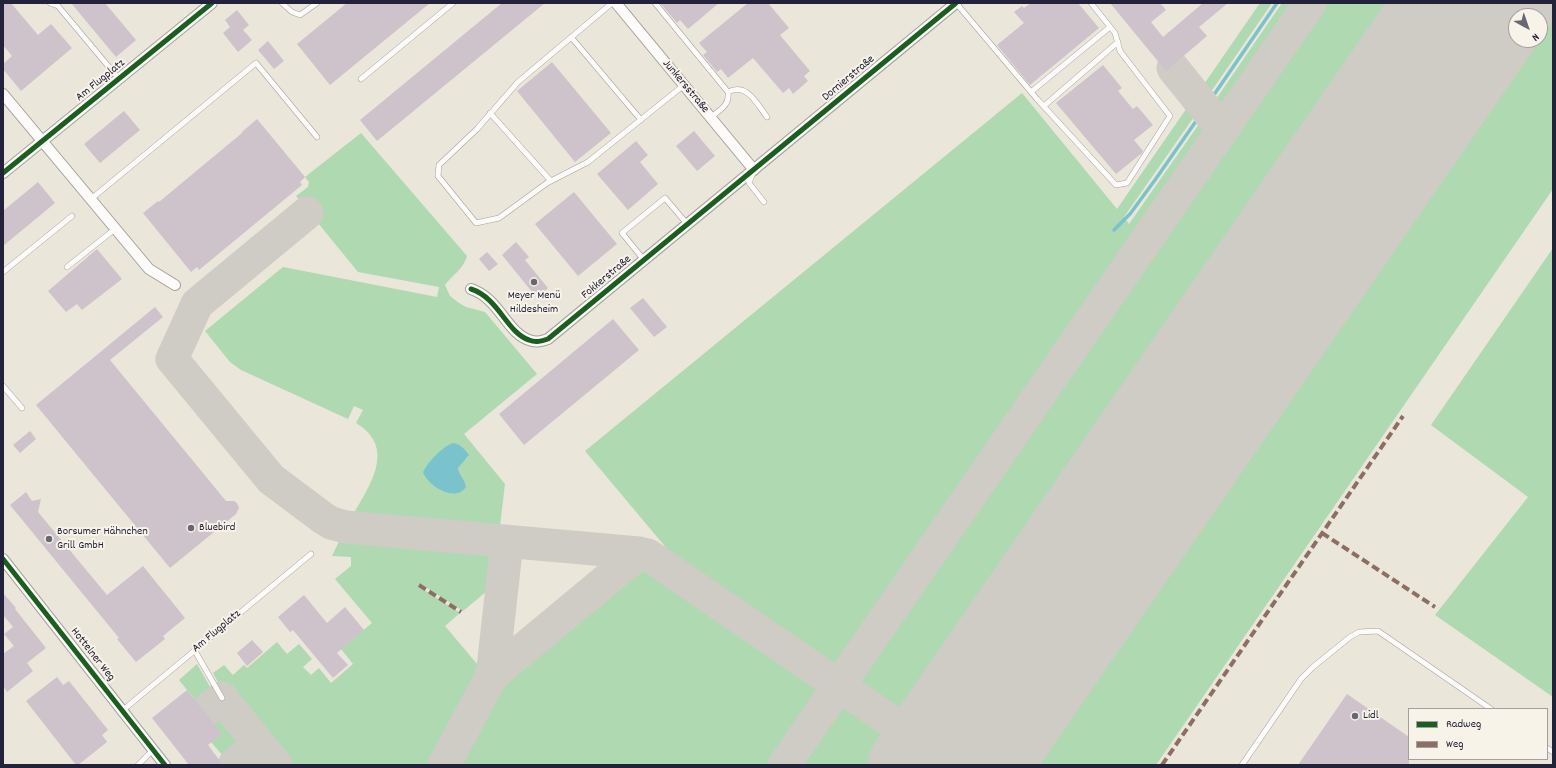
<!DOCTYPE html>
<html>
<head>
<meta charset="utf-8">
<style>
	body { margin:0 }
	#map { position:relative; width:1556px; height:768px; overflow:hidden; background:#eae6d9; font-family:Dekko,sans-serif }
	canvas { display:block }
	.frame { position:absolute; inset:0; border:4px solid #22223b; pointer-events:none }
	.legend { position:absolute; left:1408px; top:708px; width:140px; height:52px; box-sizing:border-box; background:#f7f3e8; border:1px solid #a29fa3; margin:0; padding:5px 7px; list-style:none; font-size:12px; color:#22223b }
	.legend li { display:flex; align-items:center; gap:8px; height:20px }
	.legend b { width:20px; border:1px solid #a29fa3 }
	.north { position:absolute; left:1508px; top:8px; width:40px; height:40px; box-sizing:border-box; background:#f7f3e8; border:1px solid #a29fa3; border-radius:50%; rotate:140deg; font-size:11px; font-weight:700; line-height:16px; text-align:center; color:#22223b }
	.north::after { content:''; display:block; margin:auto; width:14px; height:18px; background:#686772; clip-path:polygon(50% 0,100% 100%,50% 72%,0 100%) }
</style>
</head>
<body>
<div id="map">
<canvas width="1556" height="768"></canvas>
<div class="frame"></div>
<ul class="legend">
<li><b style="height:5px;background:#1b5e20"></b>Radweg</li>
<li><b style="height:5px;background:#8d6e63"></b>Weg</li>
</ul>
<div class="north">N</div>
</div>
<script>
const ctx = document.querySelector('canvas').getContext('2d');
ctx.lineJoin = 'round';
function fill(path, color) { ctx.fillStyle = color; ctx.fill(path, 'evenodd'); }
function trace(path, color, width, dash) { ctx.strokeStyle = color; ctx.lineWidth = width; ctx.lineCap = dash ? 'butt' : 'round'; ctx.setLineDash(dash || []); ctx.stroke(path); }
function drawText(font, color, halo, rows, align = 'center') {
  ctx.font = font + ' Dekko,sans-serif'; ctx.lineWidth = 4; ctx.setLineDash([]); ctx.textBaseline = 'middle'; ctx.strokeStyle = halo; ctx.fillStyle = color; for (const [text, x, y, turn = 0] of rows) {
    ctx.save(); ctx.translate(x, y); ctx.rotate((+turn || 0) * Math.PI / 180); ctx.textAlign = isNaN(turn) ? turn : align; if (halo) ctx.strokeText(text, 0, 0); ctx.fillText(text, 0, 0); ctx.restore();
  }
}
fill(new Path2D(`
	M1260,3h12l-66,96 -6,-9z
	M1282,3h16l-77,113 -9,-11z
	M1321,3h89l-495,717 -60,-41z
	M1462,3h91v186l-397,576h-220zM1516,16h24v24h-24z
	M1022,93l95,116 74,-107 7,9 -74,106 5,7 75,-107 8,11 -368,534 -11,2 -165,-114 -83,-99z
	M361,133l106,123c-5,15 -13,17 -22,29l5,11 9,7 7,4 19,5 52,62 -73,60 41,50 -6,50 -149,-14c17,-31 49,-71 6,-97l7,-13 -9,-4 -6,13 -107,-49 -11,-8 -25,-31 78,-64 154,30 2,-10 -81,-15 -62,-76 12,-9 1,-5 -4,-5zM455,443l13,10v4l-5,4 -5,7 1,7 7,10 -43,-14 20,-22z
	M1553,248v449l-118,-82 93,-118 -97,-72z
	M344,535l148,14 5,5 -4,32 -30,25 -42,-27 -3,2 42,27 -15,13 38,45 -50,94h-152l-58,-73 -10,-19 11,-8 9,10 11,-10 3,3 30,-26 10,12 12,-10 13,15 -9,8 8,8 8,-7 12,15 22,-19 -12,-15 31,-26 -37,-44 16,-13v-9l-19,-1 9,-19z
	M645,569l173,119 1,9 -47,68h-318l42,-78 2,2z
	M197,664l17,30c-1,8 -7,10 -14,12l-21,-26z
	M839,702l60,41 -15,22h-89z
	M219,707h5l23,30 -24,19 -12,-14 -4,-26z`), '#aed9b1');
fill(new Path2D(`
	M453,443c6,0 13,7 16,12l-11,13c1,8 7,11 8,19 -11,16 -38,-1 -43,-15 5,-10 19,-25 30,-29z`), '#7ac3cd');
trace(new Path2D(`
	M1209,102l68,-99
	M1114,230l16,-16 25,-34 46,-66`), '#7ac3cd', 3.5);
trace(new Path2D(`
	M1173,68l49,61
	M307,213l-110,91 -25,55 99,120 52,39 8,5 15,4 293,26 9,2 307,210
	M490,679l3,-11 14,-126
	M204,712l18,-14 54,67
	M234,765l25,-21
	M444,765l46,-86 7,-8 142,-118
	M784,765l526,-762`), '#cfccc6', 33);
trace(new Path2D(`
	M909,765l526,-762
	M990,765l526,-762`), '#cfccc6', 82);
fill(new Path2D(`
	M3,3h8l27,32 13,-11 21,24 -51,43 -18,-22v-5l9,-8 -9,-11z
	M71,3h34l31,37 -20,17z
	M347,3h83l-100,82 -33,-41z
	M502,3h43l-168,138 -17,-21z
	M660,3h59l-31,26 -8,-9 -3,3z
	M748,3h20l21,25 -9,7 30,36 -6,5 4,5 -15,13 -4,-6 -6,5 -30,-35 -25,20 -7,-9 -4,3 -14,-17 4,-3 -8,-9z
	M1031,3h47l21,25 -69,57 -33,-40 27,-22 -10,-11 8,-6 2,2z
	M1110,3h50l6,7 -15,12 12,15 40,-34h25l-29,24 8,9 -41,35z
	M237,10l12,15 -6,5 9,10 -14,12 -15,-19 7,-6 -5,-7z
	M268,41l16,20 -10,8 -16,-19z
	M552,62l59,71 -36,29 -58,-71z
	M1103,65l19,23 -4,3 15,18 4,-3 16,19 -19,15 9,11 -1,2 -26,21 -60,-71z
	M124,111l16,19 -40,33 -16,-19z
	M257,119l48,58 -5,5 2,3 -103,85 -2,-3 -6,5 -48,-59 15,-12 1,1 83,-69v-1z
	M694,131l21,25 -18,15 -21,-25z
	M636,141l12,14 -8,7 18,22 -30,26 -31,-36z
	M38,182l17,21 -52,43v-35z
	M574,192l43,52 -39,32 -43,-52z
	M516,242l13,15 -4,3 23,28 -11,10 -35,-43z
	M97,249l25,30 -40,31 -5,-6 -11,8 -18,-21z
	M487,252l11,12 -9,7 -10,-12z
	M643,298l24,29 -13,10 -24,-29z
	M155,307l8,10 -53,43 116,141h8l3,2 2,5 -3,6 -66,54 -134,-163z
	M613,319l26,31 -115,95 -25,-31z
	M30,431l6,8 -16,14 -7,-8z
	M26,492l6,9 9,-2 -3,13 69,83 36,-29 42,52 -22,18 2,3 -29,23 -19,-23 2,-1 -109,-133z
	M3,593l13,15 -1,1 31,39 -19,15 6,8 -26,21 -4,-6v-32l11,-8 -10,-12 9,-7 -10,-12z
	M304,595l23,28 18,-16 19,23 -27,23 11,12 -15,13 -40,-48 -3,2 -12,-15z
	M252,640l11,12 -16,14 -10,-13z
	M57,677l6,8 6,-4 39,49 -6,5 5,7 -29,23h-2l-50,-64z
	M187,690l35,44 -14,11 15,20h-34l-37,-47z
	M1347,694l62,43v28h-111z`), '#cec3ca');
const lane = new Path2D(`
	M50,3l8,3 61,73
	M282,3l10,9 8,3 17,-12
	M612,3l-94,79 -41,47 -38,36 -1,11 38,47 23,-5 48,-35 41,-21 96,-77
	M655,3l73,89c2,13 -8,18 -17,25
	M956,3l81,96 79,86 11,-2 43,-67 -50,-65 -5,-18 -24,-30
	M571,37l70,83
	M361,79l92,-76
	M728,92c19,-10 29,12 39,25
	M1031,92l79,-65
	M1044,106l74,-64
	M490,113l61,68
	M753,173l-4,10 15,19
	M91,199l165,-136 61,74
	M644,260l-22,-27 43,-35 23,27
	M67,267l48,-38
	M3,272l69,-56
	M3,386l19,22
	M195,651l27,47
	M123,710l188,-156
	M1547,748l6,4
	M138,765l15,-15
	M1242,765l59,-86 12,-12 37,-30 9,-5 19,-1 113,78`);
const street = new Path2D(`
	M616,3l138,167
	M3,94l146,175 26,16
	M3,173l209,-170
	M471,289c28,9 36,44 58,51 7,3 13,1 19,-1l408,-336
	M3,559l162,206`);
trace(lane, '#a4a29e', 6);
trace(street, '#a4a29e', 12);
trace(lane, '#fcfbf9', 5);
trace(street, '#fcfbf9', 10);
trace(new Path2D(`
	M1322,533l113,74
	M419,585l42,27
	M1162,765l241,-349`), '#8d6e63', 4, [8, 4]);
trace(new Path2D(`
	M3,173l209,-170
	M471,289c28,9 36,44 58,51 7,3 13,1 19,-1l408,-336
	M3,559l162,206`), '#1b5e20', 5);
for (const [x, y, r, color] of [
	[534,282,4,"#686772"],
	[191,528,4,"#686772"],
	[49,539,4,"#686772"],
	[1355,716,4,"#686772"]
]) { const dot = new Path2D(); dot.arc(x, y, r, 0, 2 * Math.PI); ctx.fillStyle = color; ctx.fill(dot); trace(dot, '#f7f3e8', 1.5); }
drawText('12px', '#22223b', '#f7f3e8', [
	["Dornierstraße",849,79,-40],
	["Am Flugplatz",101,81,-39],
	["Junkersstraße",685,87,50],
	["Fokkerstraße",607,278,-40],
	["Am Flugplatz",217,632,-40],
	["Hottelner Weg",92,655,52]
]);
drawText('12px', '#22223b', '#f7f3e8', [
	["Meyer Menü",534,296,"center"],
	["Hildesheim",534,310,"center"],
	["Bluebird",199,528],
	["Borsumer Hähnchen",57,532],
	["Grill GmbH",57,546],
	["Lidl",1363,716]
], 'left');
</script>
</body>
</html>
